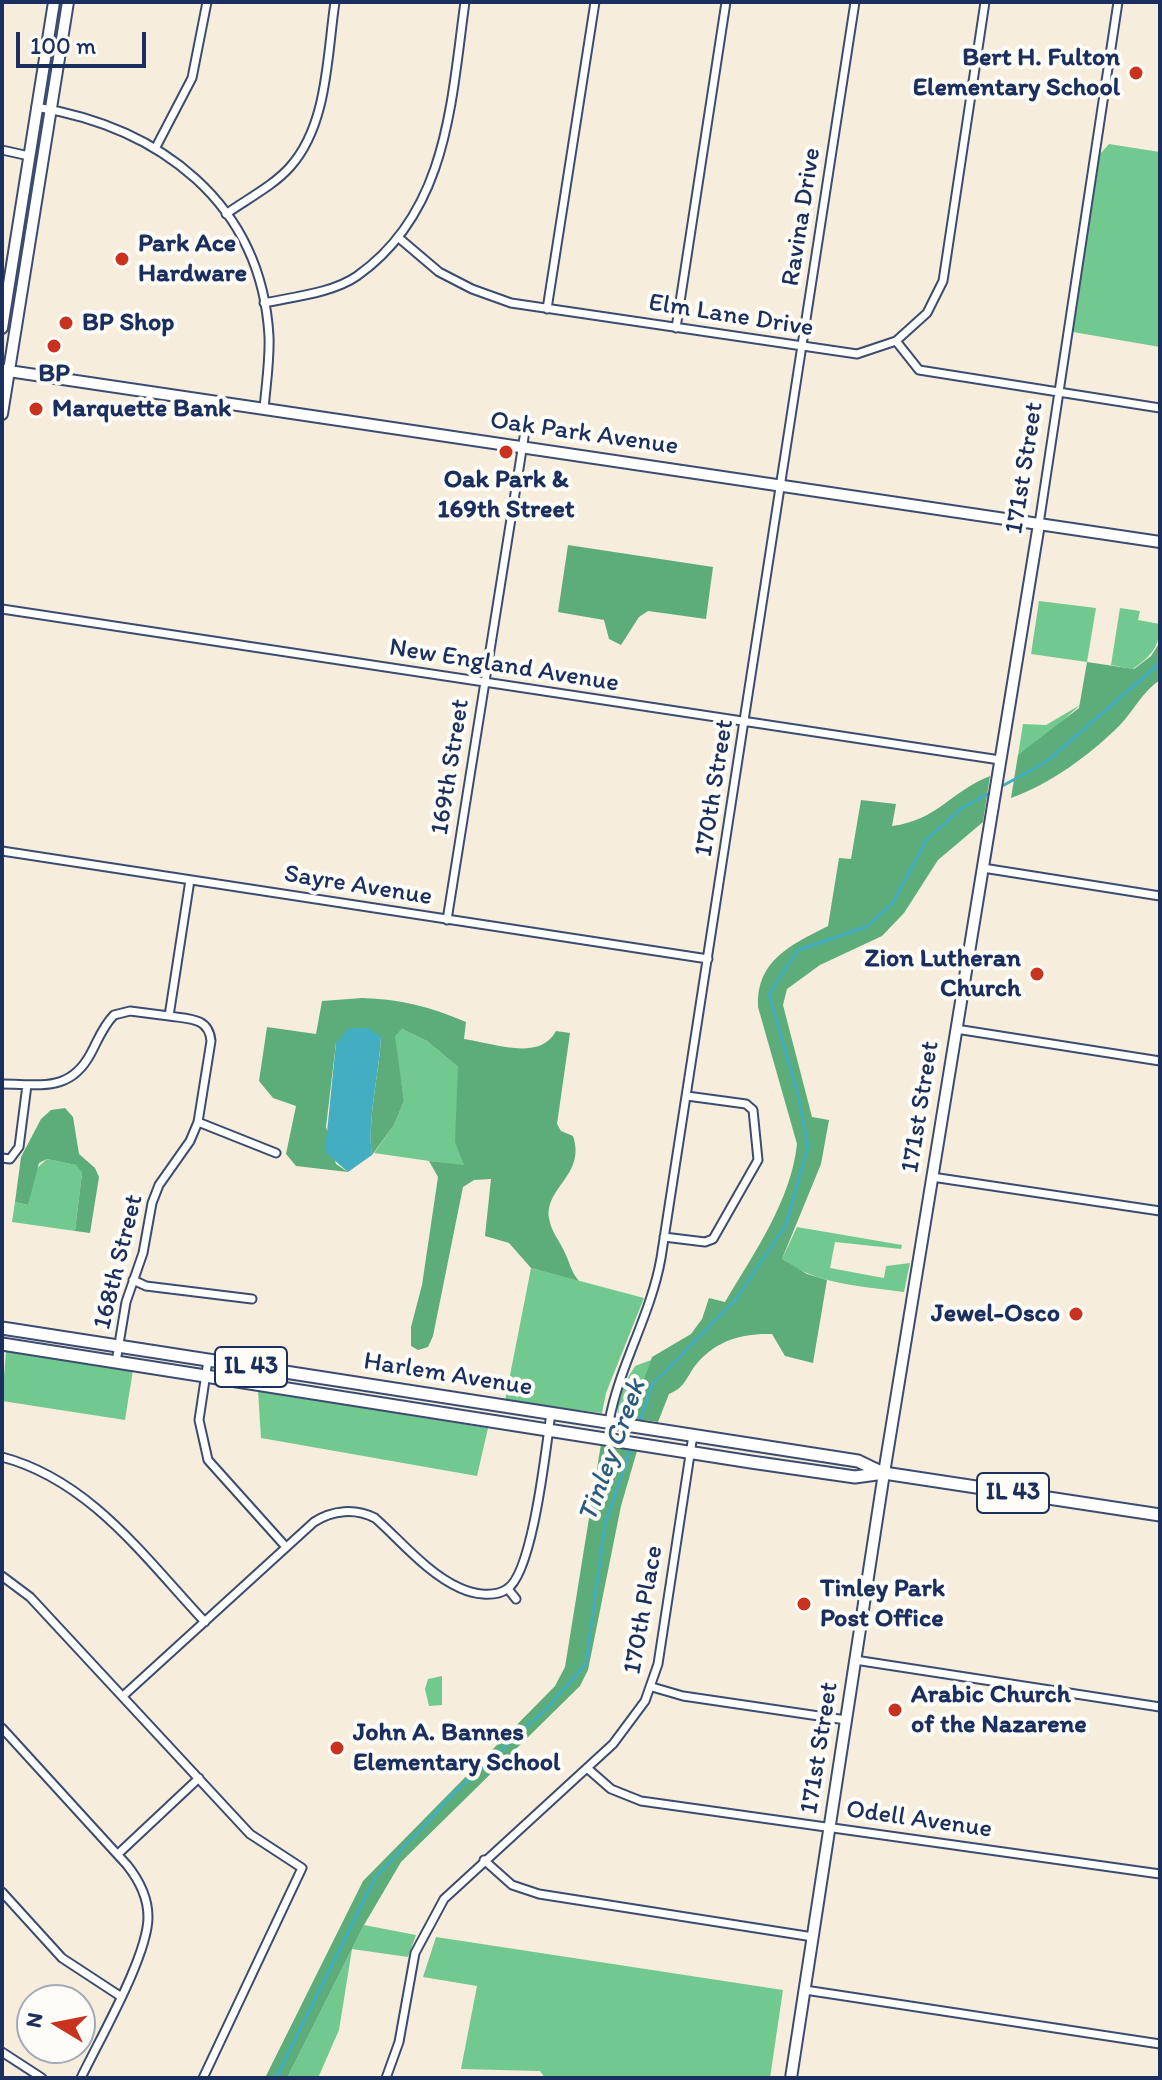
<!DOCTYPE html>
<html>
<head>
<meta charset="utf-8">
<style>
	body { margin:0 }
	#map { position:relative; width:1162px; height:2080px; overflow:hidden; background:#f7eddc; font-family:Itim,sans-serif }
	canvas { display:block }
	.frame { position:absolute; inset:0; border:4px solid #1b2f5e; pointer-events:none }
	.north { position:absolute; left:16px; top:1984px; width:80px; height:80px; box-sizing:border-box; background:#fdfcf7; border:2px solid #a3aaba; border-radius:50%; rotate:280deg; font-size:22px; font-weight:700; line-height:32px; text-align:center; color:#1b2f5e }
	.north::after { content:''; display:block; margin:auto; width:28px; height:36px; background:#c8321e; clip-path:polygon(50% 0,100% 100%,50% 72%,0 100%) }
	.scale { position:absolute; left:16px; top:32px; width:130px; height:36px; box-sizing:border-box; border:4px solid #1b2f5e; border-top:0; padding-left:10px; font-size:24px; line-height:28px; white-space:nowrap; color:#1b2f5e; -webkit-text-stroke:6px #fdfcf7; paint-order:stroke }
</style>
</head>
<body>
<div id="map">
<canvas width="1162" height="2080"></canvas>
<div class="frame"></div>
<div class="north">N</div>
<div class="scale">100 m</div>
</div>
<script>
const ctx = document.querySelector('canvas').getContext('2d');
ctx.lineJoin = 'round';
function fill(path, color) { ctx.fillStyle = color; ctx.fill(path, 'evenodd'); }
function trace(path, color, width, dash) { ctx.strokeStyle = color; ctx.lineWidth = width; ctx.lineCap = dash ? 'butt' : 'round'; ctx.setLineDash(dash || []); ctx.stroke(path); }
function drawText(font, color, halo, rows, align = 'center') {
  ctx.font = font + ' Itim,sans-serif'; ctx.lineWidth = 8; ctx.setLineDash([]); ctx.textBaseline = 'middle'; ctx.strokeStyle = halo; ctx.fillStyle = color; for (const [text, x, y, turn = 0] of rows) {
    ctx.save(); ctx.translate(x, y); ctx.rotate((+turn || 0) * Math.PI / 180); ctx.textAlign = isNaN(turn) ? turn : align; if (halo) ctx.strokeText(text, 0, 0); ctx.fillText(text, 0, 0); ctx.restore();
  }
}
fill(new Path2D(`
	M1109,144l51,8v195l-87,-15 27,-178z
	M1039,601l57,7 -9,54 -56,-8z
	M1120,608l20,3 -2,9 22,4c0,23 -9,32 -27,45l-22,-4z
	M1080,705l-38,35 -24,15 5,-31 23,1z
	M402,1029l25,12 31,26 6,99 -90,-13 20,-28 10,-24 -10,-65z
	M47,1159l30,6 5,8 -7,58 -63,-9 3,-20 13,3 6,-34z
	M797,1227l105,18 -1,4 -66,-7 -5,26 54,10 2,-12 24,-3 -6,29c-42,-6 -87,-7 -122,-33z
	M531,1268l113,30 -38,95 -4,20 -97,-12z
	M6,1351l127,19 -8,50 -123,-19z
	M651,1360l-22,58 -10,-2c-7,-17 8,-36 16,-50z
	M258,1391l230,37 -11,48 -216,-38z
	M442,1676v29l-13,1 -4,-17 3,-10z
	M364,1925l52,10 -8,22 -56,-8 -13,81 -21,48h-31z
	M436,1937l347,53 -13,88h-225l-5,-7 -79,-2 16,-83 -54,-9z`), '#71c98f');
fill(new Path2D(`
	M568,545l145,22 -7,52 -58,-8 -9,6 -18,28 -12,-6 -5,-19 -46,-8z
	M1160,642v38c-19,13 -26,31 -41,46 -29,29 -69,58 -108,72l7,-43 61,-47 8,-46 47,7 17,-13z
	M990,776l-7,46 -45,38 -34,53 -22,23 -62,29 -33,24 -4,16 29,112 17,3 -8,44 -39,95 25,15 20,6 -14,83 -28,-7 -13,-22c-31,-1 -58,7 -78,33 -8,12 -10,21 -25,27l-11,28 -29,-4 23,-61 39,-23 11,-15 7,-21 16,4c29,-49 66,-101 72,-158l-39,-137c-2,-47 33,-62 70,-81l11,-68 12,1 10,-59 35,4 -4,22c46,-6 56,-33 98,-50z
	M362,998c38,1 69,9 104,24l-2,17c29,4 76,23 92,-8l14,2 -13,91 4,7 12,5c13,39 -28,51 -24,82 2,14 11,23 16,35 5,10 6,19 14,28l-48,-13 -22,-25 -24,-7 6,-57 -17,1 -11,7 -30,149 -5,11 -10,3 -7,-4v-19l11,-42 16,-108 -9,-16 35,4 -9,-23 3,-75 -31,-26 -25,-12 -7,7 9,65 -10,24 -22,30c-5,-34 7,-81 9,-117l-45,5 -10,84 10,37 12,8 -52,-6 -10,-12 10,-48 -23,-8 -14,-17 8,-54 49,7 6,-33z
	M65,1108l8,9 6,37 16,14 4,9 -9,56 -15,-2 7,-58 -6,-8 -29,-6 -8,4 -11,42 -13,-3 6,-45 20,-38 10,-9z
	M601,1444l36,7 -16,55 -33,164 -8,16 -179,176 -37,63 -77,153h-22l98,-197 192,-195 10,-19z`), '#5cad7a');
fill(new Path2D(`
	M349,1028h19l13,9c-2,37 -14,84 -9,118l-24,17 -23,-20 11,-109z`), '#43aec2');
trace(new Path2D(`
	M1004,785l42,-23 114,-99
	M639,1423l13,-38 84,-86 50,-74 22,-79 -10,-51 -29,-101 29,-44 68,-23 26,-23 35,-65 35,-31 26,-14
	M276,2078l99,-200 81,-87 90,-82 40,-45 19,-140 27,-79`), '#43aec2', 3);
const street = new Path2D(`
	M36,107c123,20 225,95 233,229 1,24 -3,49 -5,73
	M156,147l36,-69 15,-76
	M2,150l27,6
	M226,214c21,-15 47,-28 64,-47 38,-42 37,-112 45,-165
	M399,238l40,34 33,17 39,14 346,51 39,-13 23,29 241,38
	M264,303c28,-6 69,-10 93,-27 91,-64 94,-174 108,-274
	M547,309l48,-307
	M676,328l50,-326
	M896,341l31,-28 16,-32 42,-279
	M1039,524l79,-522
	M2,609l998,151
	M2,851l706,108
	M983,868l177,28
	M447,920l78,-489
	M956,1029l204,32
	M2,1084c38,0 68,9 89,-31 7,-13 12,-27 23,-38l16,-4 39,5
	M198,1122l78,31
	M2,1158l8,1 9,-12 8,-62
	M932,1177l228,34
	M664,1237l41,5 8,-3 45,-79 -5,-50 -7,-6 -59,-8
	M133,1280l13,6 106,13
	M208,1360l-9,60 9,40 78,87
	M116,1362l10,-60 17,-49 9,-50 7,-18 31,-44 8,-19 13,-81c-2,-24 -23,-22 -42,-25l21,-136
	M609,1422c10,-56 42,-107 52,-164l194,-1256
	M2,1457c88,23 143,101 203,165
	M2,1576l28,21 220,237 52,34 -99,210
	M508,1589l8,10
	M855,1660l305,47
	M652,1687l31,9 163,24
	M123,1696l191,-174c19,-12 41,-14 61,-4 26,23 53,56 85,70 13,6 34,10 47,1 26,-16 39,-142 44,-176
	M2,1728l125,137c12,15 21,32 21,52 0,39 -49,123 -67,161
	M587,1768l24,21 30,12 519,73
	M118,1854l81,-76
	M484,1860l28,25 27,9 274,43
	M2,1892l60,66 58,38
	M805,1990l355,54
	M2,2052l40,26
	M386,2078l13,-36 16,-89 29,-54 169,-155 32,-43 13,-37 35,-229`);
const secondary = new Path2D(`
	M2,328l52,-326
	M2,370l1158,172
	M2,414l66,-412
	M791,2078l93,-605 155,-949`);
const primary = new Path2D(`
	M2,1328l856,133 25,12
	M2,1344l749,118 104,15 29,-4 276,42`);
trace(street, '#3c4c71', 11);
trace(secondary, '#3c4c71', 14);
trace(primary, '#3c4c71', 15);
trace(street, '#fff', 7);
trace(secondary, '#fff', 10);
trace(primary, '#fff', 11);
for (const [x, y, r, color] of [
	[1136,73,8,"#c8321e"],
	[122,259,8,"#c8321e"],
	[66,323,8,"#c8321e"],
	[54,346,8,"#c8321e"],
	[36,409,8,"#c8321e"],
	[506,452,8,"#c8321e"],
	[1037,974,8,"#c8321e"],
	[1076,1314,8,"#c8321e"],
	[804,1604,8,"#c8321e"],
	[895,1710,8,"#c8321e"],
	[337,1748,8,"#c8321e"]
]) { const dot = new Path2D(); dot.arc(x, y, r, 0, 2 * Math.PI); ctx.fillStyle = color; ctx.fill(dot); trace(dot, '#fdfcf7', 3); }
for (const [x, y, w] of [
	[251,1367,72],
	[1013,1493,72]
]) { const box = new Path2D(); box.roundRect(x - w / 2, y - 20, w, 40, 6); ctx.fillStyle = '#fdfcf7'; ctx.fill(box); trace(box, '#1b2f5e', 2); }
drawText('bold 24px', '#1b2f5e', null, [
	["IL 43",251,1367],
	["IL 43",1013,1493]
]);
drawText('bold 26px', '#1b2f5e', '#fdfcf7', [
	["Bert H. Fulton",1120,58,"right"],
	["Elementary School",1120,88,"right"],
	["Park Ace",138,244],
	["Hardware",138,274],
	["BP Shop",82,323],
	["BP",54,374,"center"],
	["Marquette Bank",52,409],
	["Oak Park &",506,480,"center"],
	["169th Street",506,510,"center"],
	["Zion Lutheran",1021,959,"right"],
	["Church",1021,989,"right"],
	["Jewel-Osco",1060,1314,"right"],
	["Tinley Park",820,1589],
	["Post Office",820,1619],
	["Arabic Church",911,1695],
	["of the Nazarene",911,1725],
	["John A. Bannes",353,1733],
	["Elementary School",353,1763]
], 'left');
drawText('26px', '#1b2f5e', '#fdfcf7', [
	["Ravina Drive",802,217,-81],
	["Elm Lane Drive",731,316,9],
	["Oak Park Avenue",584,434,8],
	["171st Street",1025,468,-81],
	["New England Avenue",504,666,9],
	["169th Street",451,767,-81],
	["170th Street",715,788,-81],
	["Sayre Avenue",358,886,9],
	["171st Street",921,1107,-81],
	["168th Street",119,1262,-76],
	["Harlem Avenue",448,1375,9],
	["170th Place",644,1610,-80],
	["171st Street",820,1748,-81],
	["Odell Avenue",919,1820,8]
]);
drawText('italic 28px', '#295b81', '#fdfcf7', [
	["Tinley Creek",613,1451,-70]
]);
</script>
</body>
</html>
